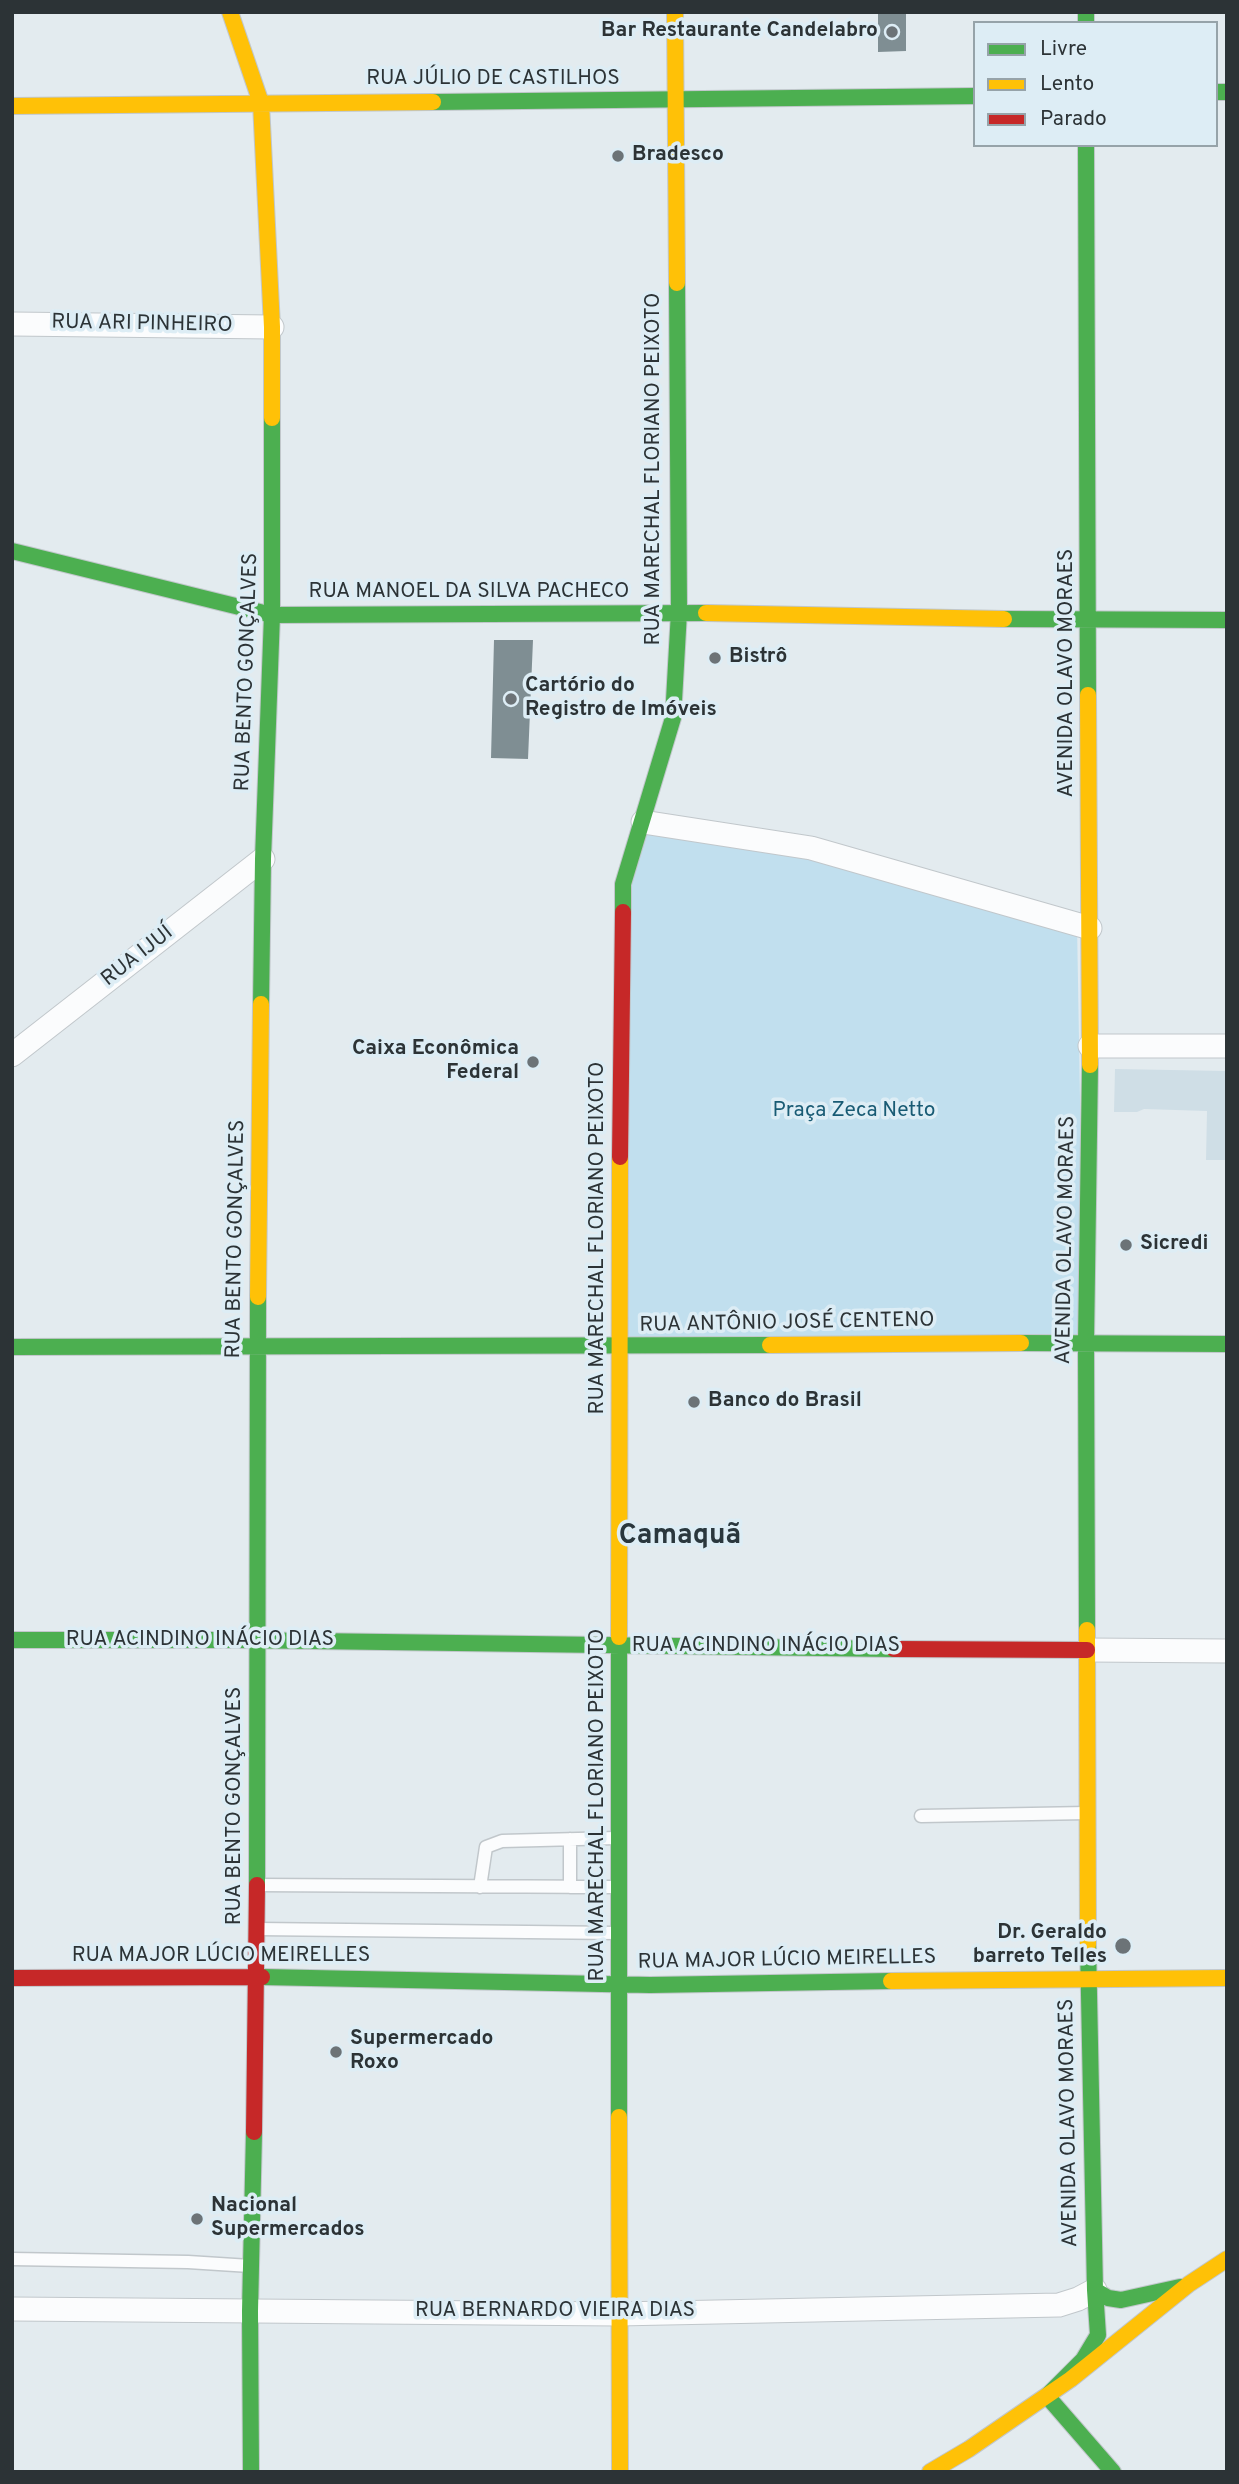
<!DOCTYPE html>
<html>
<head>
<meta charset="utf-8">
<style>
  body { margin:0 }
  #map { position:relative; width:1239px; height:2484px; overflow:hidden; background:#e3ebef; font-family:Overpass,sans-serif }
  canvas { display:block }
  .frame { position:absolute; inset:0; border:14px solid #2c3336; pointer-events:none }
  .legend { position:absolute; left:973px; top:21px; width:245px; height:126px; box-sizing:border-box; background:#ddedf5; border:2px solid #96a3a9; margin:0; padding:9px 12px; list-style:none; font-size:21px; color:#2c3336 }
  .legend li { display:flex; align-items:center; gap:14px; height:35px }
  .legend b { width:35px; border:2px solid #96a3a9 }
</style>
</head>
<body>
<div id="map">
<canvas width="1239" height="2484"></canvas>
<div class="frame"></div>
<ul class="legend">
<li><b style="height:9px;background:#4caf50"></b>Livre</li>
<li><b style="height:9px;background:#ffc107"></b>Lento</li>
<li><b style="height:9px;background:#c62828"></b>Parado</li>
</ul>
</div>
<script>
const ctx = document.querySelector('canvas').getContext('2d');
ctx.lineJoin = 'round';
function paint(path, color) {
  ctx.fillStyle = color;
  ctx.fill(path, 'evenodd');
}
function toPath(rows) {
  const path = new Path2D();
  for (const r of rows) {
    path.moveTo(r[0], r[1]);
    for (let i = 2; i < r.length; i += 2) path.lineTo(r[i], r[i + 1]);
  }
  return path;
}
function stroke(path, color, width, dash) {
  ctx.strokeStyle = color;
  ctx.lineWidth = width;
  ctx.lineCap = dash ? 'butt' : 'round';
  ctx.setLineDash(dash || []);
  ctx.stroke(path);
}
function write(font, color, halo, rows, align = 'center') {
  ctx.font = font + ' Overpass,sans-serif';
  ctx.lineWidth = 7;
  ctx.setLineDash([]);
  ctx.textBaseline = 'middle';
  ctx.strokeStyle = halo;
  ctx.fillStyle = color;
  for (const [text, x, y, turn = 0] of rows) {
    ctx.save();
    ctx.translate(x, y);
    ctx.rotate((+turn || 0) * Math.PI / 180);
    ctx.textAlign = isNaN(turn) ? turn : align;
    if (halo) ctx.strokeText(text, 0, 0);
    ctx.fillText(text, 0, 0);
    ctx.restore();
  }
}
const built = toPath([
  [1115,1069,1227,1071,1227,1160,1206,1160,1207,1111,1144,1109,1137,1112,1114,1112]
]);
const green = toPath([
  [647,830,813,857,1077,923,1084,1337,627,1340,631,883]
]);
const building = toPath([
  [878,12,906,12,906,51,878,52],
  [494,640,533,640,528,759,491,758]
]);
const lane = toPath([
  [921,1816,1087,1813],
  [257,1885,616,1887],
  [480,1887,486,1847,502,1841,616,1838],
  [570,1887,570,1839],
  [258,1929,617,1933],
  [12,2259,188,2262,250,2266]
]);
const street = toPath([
  [12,324,272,327],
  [643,822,811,848,1090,928],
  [1090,1046,1227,1046],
  [12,1055,263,859],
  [1087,1650,1227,1651],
  [12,2309,618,2314,1059,2305,1078,2299,1095,2290]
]);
const fast = toPath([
  [1086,12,1086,23],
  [1216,92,1227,92],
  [433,102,975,96],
  [1086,145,1088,695],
  [12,551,272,615,706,613],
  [1004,619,1227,620],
  [623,912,623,884,673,718,679,612,677,283],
  [261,1004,263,859,272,615,272,418],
  [1021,1343,1227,1344],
  [12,1347,770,1345],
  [1087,1630,1086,1342,1090,1065],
  [619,1637,619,2117],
  [12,1640,238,1640,894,1649],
  [257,1885,258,1297],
  [262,1977,650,1985,891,1981],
  [1095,2290,1108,2298,1121,2300,1180,2287],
  [1047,2396,1083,2360,1098,2335,1095,2290,1088,1945],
  [1047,2396,1113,2472],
  [251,2472,250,2311,254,2132]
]);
const slow = toPath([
  [230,12,261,103,272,327,272,418],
  [675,12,677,283],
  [12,106,433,102],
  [706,613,1004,619],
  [1088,695,1090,1065],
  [258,1297,261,1004],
  [770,1345,1021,1343],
  [1087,1630,1088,1945],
  [619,1637,620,1157],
  [891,1981,1227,1978],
  [619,2117,620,2472],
  [930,2472,969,2449,1071,2379,1189,2284,1227,2259]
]);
const jam = toPath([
  [620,1157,623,912],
  [894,1649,1087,1650],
  [12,1978,262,1977],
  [254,2132,257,1885]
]);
const markers = [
  [892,32,7,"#6c7377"],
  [618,156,7,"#6c7377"],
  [715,658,7,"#6c7377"],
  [511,699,7,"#6c7377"],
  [533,1062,7,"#6c7377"],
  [1126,1245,7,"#6c7377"],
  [694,1402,7,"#6c7377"],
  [1123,1946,9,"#6c7377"],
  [336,2052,7,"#6c7377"],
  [197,2219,7,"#6c7377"]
];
const poiNames = [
  ["Bar Restaurante Candelabro",878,32,"right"],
  ["Bradesco",632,156],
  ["Bistrô",729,658],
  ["Cartório do",525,687],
  ["Registro de Imóveis",525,711],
  ["Caixa Econômica",519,1050,"right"],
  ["Federal",519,1074,"right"],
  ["Sicredi",1140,1245],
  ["Banco do Brasil",708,1402],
  ["Dr. Geraldo",1107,1934,"right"],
  ["barreto Telles",1107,1958,"right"],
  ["Supermercado",350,2040],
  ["Roxo",350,2064],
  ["Nacional",211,2207],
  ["Supermercados",211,2231]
];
const streetNames = [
  ["RUA JÚLIO DE CASTILHOS",493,80],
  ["RUA ARI PINHEIRO",142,325,1],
  ["RUA MARECHAL FLORIANO PEIXOTO",655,469,-90],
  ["RUA MANOEL DA SILVA PACHECO",469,593],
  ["RUA BENTO GONÇALVES",248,672,-88],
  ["AVENIDA OLAVO MORAES",1068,673,-90],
  ["RUA IJUÍ",138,957,-38],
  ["RUA MARECHAL FLORIANO PEIXOTO",599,1238,-90],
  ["RUA BENTO GONÇALVES",237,1239,-89],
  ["AVENIDA OLAVO MORAES",1067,1240,-89],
  ["RUA ANTÔNIO JOSÉ CENTENO",787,1324,-1],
  ["RUA ACINDINO INÁCIO DIAS",200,1641],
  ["RUA ACINDINO INÁCIO DIAS",766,1647],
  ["RUA MARECHAL FLORIANO PEIXOTO",599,1805,-90],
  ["RUA BENTO GONÇALVES",236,1806,-90],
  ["RUA MAJOR LÚCIO MEIRELLES",221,1957],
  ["RUA MAJOR LÚCIO MEIRELLES",787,1961,-1],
  ["AVENIDA OLAVO MORAES",1070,2123,-91],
  ["RUA BERNARDO VIEIRA DIAS",555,2312]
];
const parkNames = [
  ["Praça Zeca Netto",854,1112]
];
const districtNames = [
  ["Camaquã",680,1537]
];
paint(built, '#cfdee6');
paint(green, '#c1dfee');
paint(building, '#7f8e93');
stroke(lane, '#c1c7cb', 15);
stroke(street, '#c1c7cb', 25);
stroke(fast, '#c1c7cb', 18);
stroke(slow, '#c1c7cb', 18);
stroke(jam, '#c1c7cb', 18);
stroke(lane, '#fbfcfd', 12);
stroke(street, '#fbfcfd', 23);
stroke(fast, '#4caf50', 16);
stroke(slow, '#ffc107', 16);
stroke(jam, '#c62828', 16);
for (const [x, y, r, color] of markers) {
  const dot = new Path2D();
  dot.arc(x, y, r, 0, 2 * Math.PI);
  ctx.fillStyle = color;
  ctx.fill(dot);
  stroke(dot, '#ddedf5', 2.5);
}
write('bold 21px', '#2c3336', '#ddedf5', poiNames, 'left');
write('21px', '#2c3336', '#ddedf5', streetNames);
write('21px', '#195b74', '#ddedf5', parkNames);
write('bold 28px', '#2a373d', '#ddedf5', districtNames);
</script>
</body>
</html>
